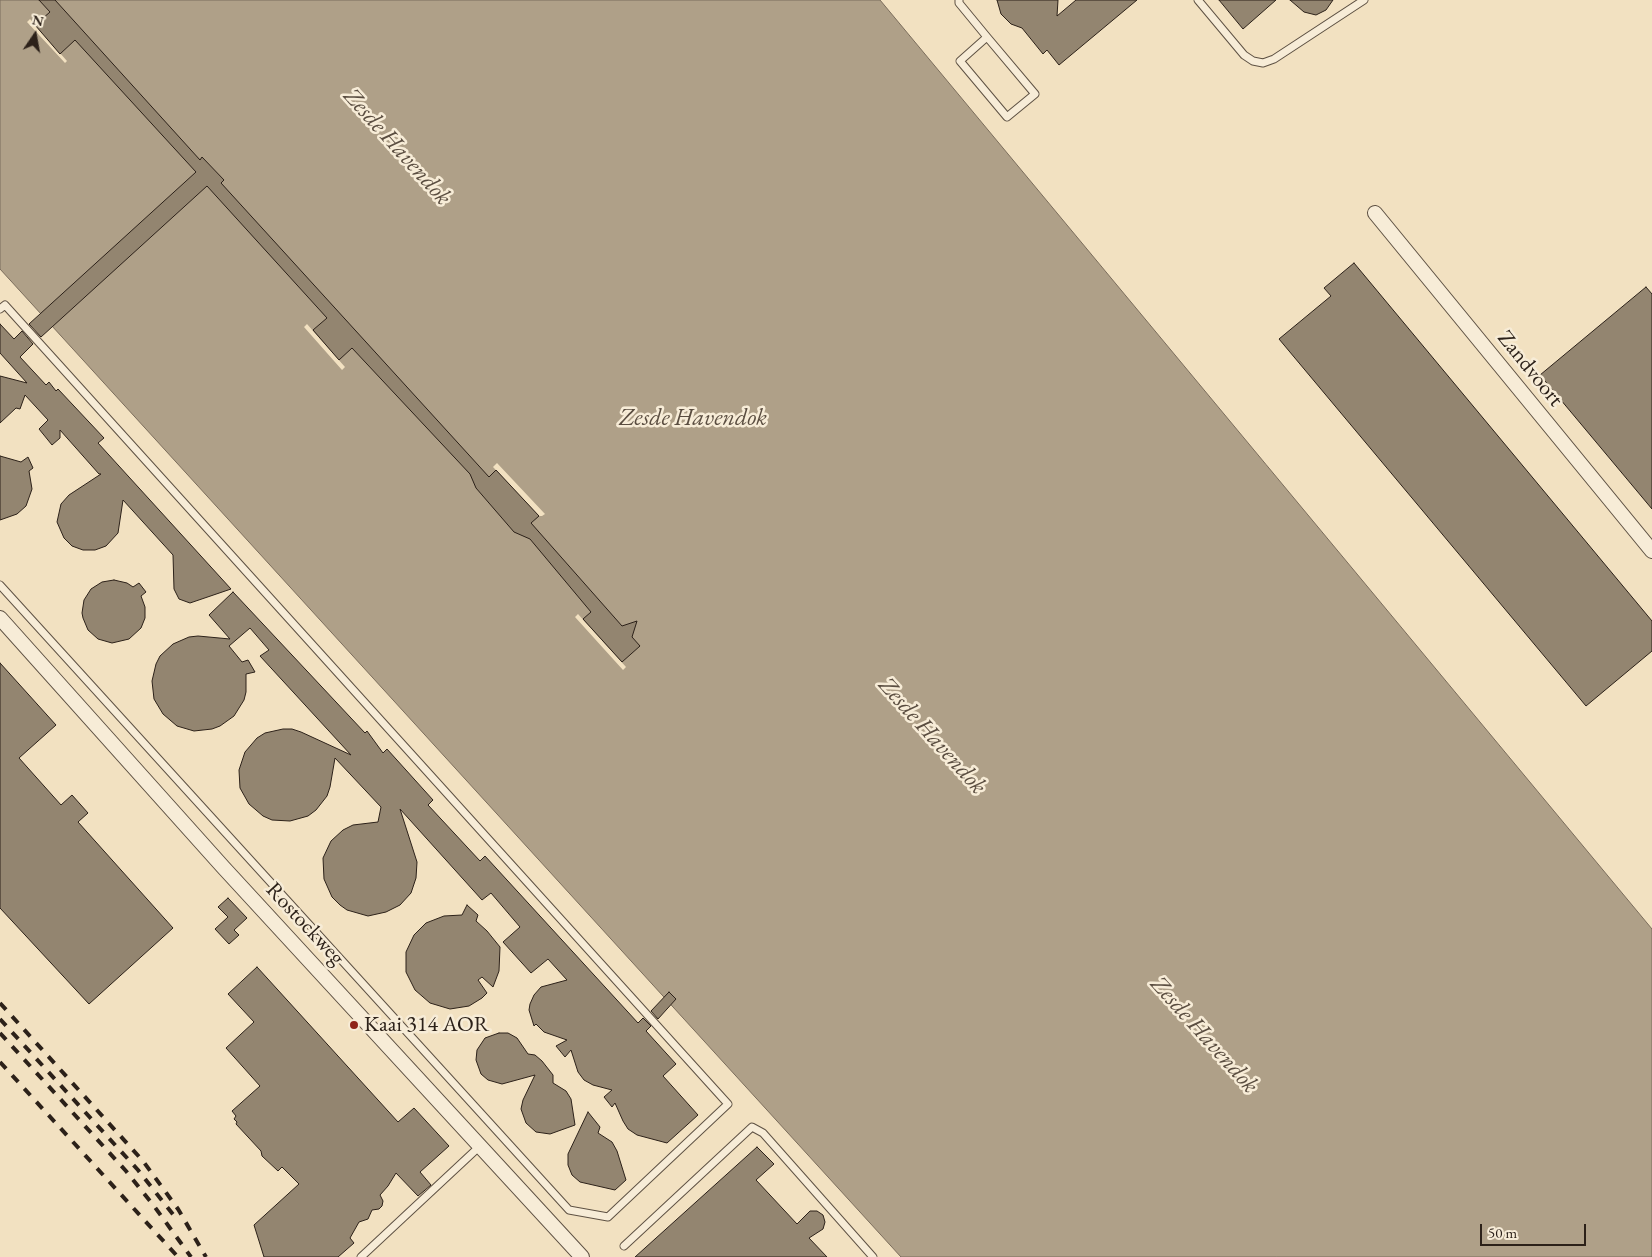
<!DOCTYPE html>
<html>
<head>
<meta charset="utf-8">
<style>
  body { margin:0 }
  #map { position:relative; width:1652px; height:1257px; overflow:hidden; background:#f2e1c1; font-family:"EB Garamond",serif }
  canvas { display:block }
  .north { position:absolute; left:10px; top:10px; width:50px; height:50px; -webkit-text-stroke:4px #f7ecd7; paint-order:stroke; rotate:12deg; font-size:14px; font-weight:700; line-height:20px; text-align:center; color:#2c2119 }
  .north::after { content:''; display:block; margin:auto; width:18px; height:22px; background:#2c2119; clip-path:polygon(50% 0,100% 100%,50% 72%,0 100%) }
  .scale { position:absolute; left:1480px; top:1224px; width:106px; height:22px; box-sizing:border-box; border:2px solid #2c2119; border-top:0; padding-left:6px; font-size:15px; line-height:18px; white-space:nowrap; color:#2c2119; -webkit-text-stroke:4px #f7ecd7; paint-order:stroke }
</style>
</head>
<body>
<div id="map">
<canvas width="1652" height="1257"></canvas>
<div class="north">N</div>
<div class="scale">50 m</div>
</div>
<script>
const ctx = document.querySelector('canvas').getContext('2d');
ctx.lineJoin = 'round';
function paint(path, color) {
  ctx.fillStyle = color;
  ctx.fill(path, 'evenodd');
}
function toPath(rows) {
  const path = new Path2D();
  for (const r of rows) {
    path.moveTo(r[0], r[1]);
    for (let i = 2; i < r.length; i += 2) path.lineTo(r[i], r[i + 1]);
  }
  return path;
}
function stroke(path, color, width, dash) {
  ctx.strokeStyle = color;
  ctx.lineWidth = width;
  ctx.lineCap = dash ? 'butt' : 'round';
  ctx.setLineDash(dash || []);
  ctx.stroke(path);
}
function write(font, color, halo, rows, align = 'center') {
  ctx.font = font + ' "EB Garamond",serif';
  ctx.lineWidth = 5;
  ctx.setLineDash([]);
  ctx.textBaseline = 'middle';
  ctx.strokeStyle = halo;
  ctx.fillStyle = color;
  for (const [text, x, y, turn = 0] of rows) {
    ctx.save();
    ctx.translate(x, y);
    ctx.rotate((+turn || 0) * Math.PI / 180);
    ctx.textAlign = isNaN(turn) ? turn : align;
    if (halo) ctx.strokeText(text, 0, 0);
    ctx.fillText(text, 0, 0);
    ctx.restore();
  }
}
const water = toPath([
  [0,0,880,0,1652,929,1652,1257,901,1257,0,269,0,0]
]);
const pier = toPath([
  [30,19,67,61,65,63,27,22],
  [307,324,345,367,342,370,304,327],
  [497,463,545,514,542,516,539,516,493,467],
  [578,614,626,667,623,670,575,617]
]);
const building = toPath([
  [39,0,55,0,200,160,202,157,224,180,221,183,489,477,496,470,539,516,531,523,622,626,637,621,632,637,640,646,622,662,583,619,591,612,530,539,514,532,476,488,470,474,352,348,339,360,313,330,327,318,207,186,41,337,29,324,196,172,75,40,60,54,35,25,50,12,39,0],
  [997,0,1058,0,1057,16,1076,0,1137,0,1059,65,1047,50,1043,54,1022,28,1011,24,1001,14,997,0],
  [1219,0,1276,0,1243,29,1219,0],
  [1290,0,1333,0,1326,10,1316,15,1304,12,1290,0],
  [1354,263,1652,621,1652,651,1586,706,1279,339,1331,296,1324,288,1354,263],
  [1646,287,1652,294,1652,509,1540,375,1646,287],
  [0,324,14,339,22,331,33,344,20,357,46,385,49,382,56,391,58,389,104,438,98,443,231,589,190,603,179,599,174,589,173,555,123,500,118,533,106,546,95,550,83,550,72,546,64,538,57,522,61,504,69,495,101,474,99,474,60,430,60,438,52,445,39,429,48,420,25,395,20,409,16,408,0,423,0,376,27,383,0,353,0,324],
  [0,456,21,462,28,457,33,468,29,471,32,489,26,506,17,514,0,520,0,456],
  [114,580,127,583,133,587,139,583,146,592,141,596,145,607,145,618,141,628,129,639,112,643,98,639,88,630,83,618,82,613,84,600,91,589,102,582,114,580],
  [233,592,365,733,367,731,383,753,387,749,433,800,428,805,480,861,485,856,638,1023,643,1018,651,1026,646,1031,676,1064,663,1076,698,1115,667,1143,637,1135,628,1129,623,1121,615,1103,612,1107,604,1097,612,1090,593,1085,584,1080,578,1072,571,1050,565,1057,556,1046,567,1040,544,1032,536,1024,534,1026,529,1010,530,1004,534,995,541,987,567,980,548,959,531,973,503,942,520,927,491,893,482,900,400,809,417,862,416,878,411,893,400,905,386,912,368,916,347,910,340,905,332,897,324,879,323,858,331,841,343,830,353,825,378,822,381,807,335,758,330,787,327,796,316,810,308,816,290,821,272,820,263,816,249,804,240,788,239,770,245,752,257,738,265,733,283,729,292,729,301,732,351,755,260,656,269,650,250,628,229,646,242,662,248,660,255,672,246,674,246,692,244,700,234,716,220,726,212,729,194,731,177,726,163,714,154,699,152,681,156,664,160,656,173,644,189,637,198,636,230,639,209,615,233,592],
  [0,663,56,725,19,758,61,805,72,795,88,813,78,822,173,928,89,1004,0,908,0,663],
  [228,898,247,918,234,930,239,935,229,944,215,929,228,917,218,907,228,898],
  [467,905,478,915,476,921,487,931,500,947,499,971,493,987,482,977,478,980,487,993,482,998,469,1006,450,1009,430,1003,415,990,406,972,406,952,414,935,426,923,444,916,462,915,467,905],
  [257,967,398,1122,414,1108,449,1146,420,1172,431,1185,418,1196,396,1173,388,1186,380,1195,383,1201,382,1206,379,1209,372,1210,368,1219,359,1222,350,1238,354,1243,338,1257,264,1257,254,1225,299,1184,282,1167,278,1171,262,1156,261,1151,236,1124,237,1122,234,1119,236,1116,232,1111,260,1086,226,1048,254,1022,228,994,257,967],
  [669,992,676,999,658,1019,651,1011,669,992],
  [499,1033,508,1033,517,1038,528,1054,535,1055,542,1061,553,1075,553,1083,566,1091,571,1099,575,1125,550,1134,536,1132,526,1123,521,1109,523,1100,535,1075,502,1084,488,1080,481,1074,476,1060,477,1050,485,1038,499,1033],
  [588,1112,600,1127,598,1133,612,1142,617,1151,626,1180,615,1190,580,1182,572,1175,568,1165,568,1154,588,1112],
  [757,1147,774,1164,756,1180,797,1224,810,1211,817,1211,823,1215,825,1222,823,1229,809,1238,827,1257,635,1257,757,1147]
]);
const lane = toPath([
  [959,0,959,3,987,37,1035,94,1007,117,960,61,987,37],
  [1198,0,1244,55,1253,61,1263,63,1274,59,1364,0],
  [0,309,5,305,728,1104,608,1217,569,1210,0,585],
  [624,1246,752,1127,763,1133,873,1257],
  [361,1257,480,1146]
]);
const street = toPath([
  [1375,213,1652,551],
  [0,618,223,867,582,1257]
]);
const rail = toPath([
  [0,1003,143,1161,178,1209,206,1257],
  [0,1019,138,1170,175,1217],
  [0,1033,126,1171,154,1206,191,1257],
  [0,1062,178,1257]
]);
const markers = [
  [354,1025,5,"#8f2418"]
];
const streetNames = [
  ["Zandvoort",1530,369,51],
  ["Rostockweg",305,924,47]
];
const poiNames = [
  ["Kaai 314 AOR",364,1025]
];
const waterNames = [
  ["Zesde Havendok",397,147,48],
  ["Zesde Havendok",693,418],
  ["Zesde Havendok",932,736,48],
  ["Zesde Havendok",1204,1035,48]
];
paint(water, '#afa088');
stroke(water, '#7b6d5c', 1);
paint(pier, '#f2e1c1');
paint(building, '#938570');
stroke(building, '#2c2119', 1);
stroke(lane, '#5e5143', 9);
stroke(street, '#5e5143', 16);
stroke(lane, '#f7ecd7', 7);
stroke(street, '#f7ecd7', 14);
stroke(rail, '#2c2119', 4, [9, 9]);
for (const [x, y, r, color] of markers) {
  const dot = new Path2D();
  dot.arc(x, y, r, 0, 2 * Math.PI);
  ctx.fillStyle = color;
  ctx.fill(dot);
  stroke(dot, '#f7ecd7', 2);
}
write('22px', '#2c2119', '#f7ecd7', streetNames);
write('22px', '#2c2119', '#f7ecd7', poiNames, 'left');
write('italic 24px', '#5a4d40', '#f7ecd7', waterNames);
</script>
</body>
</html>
